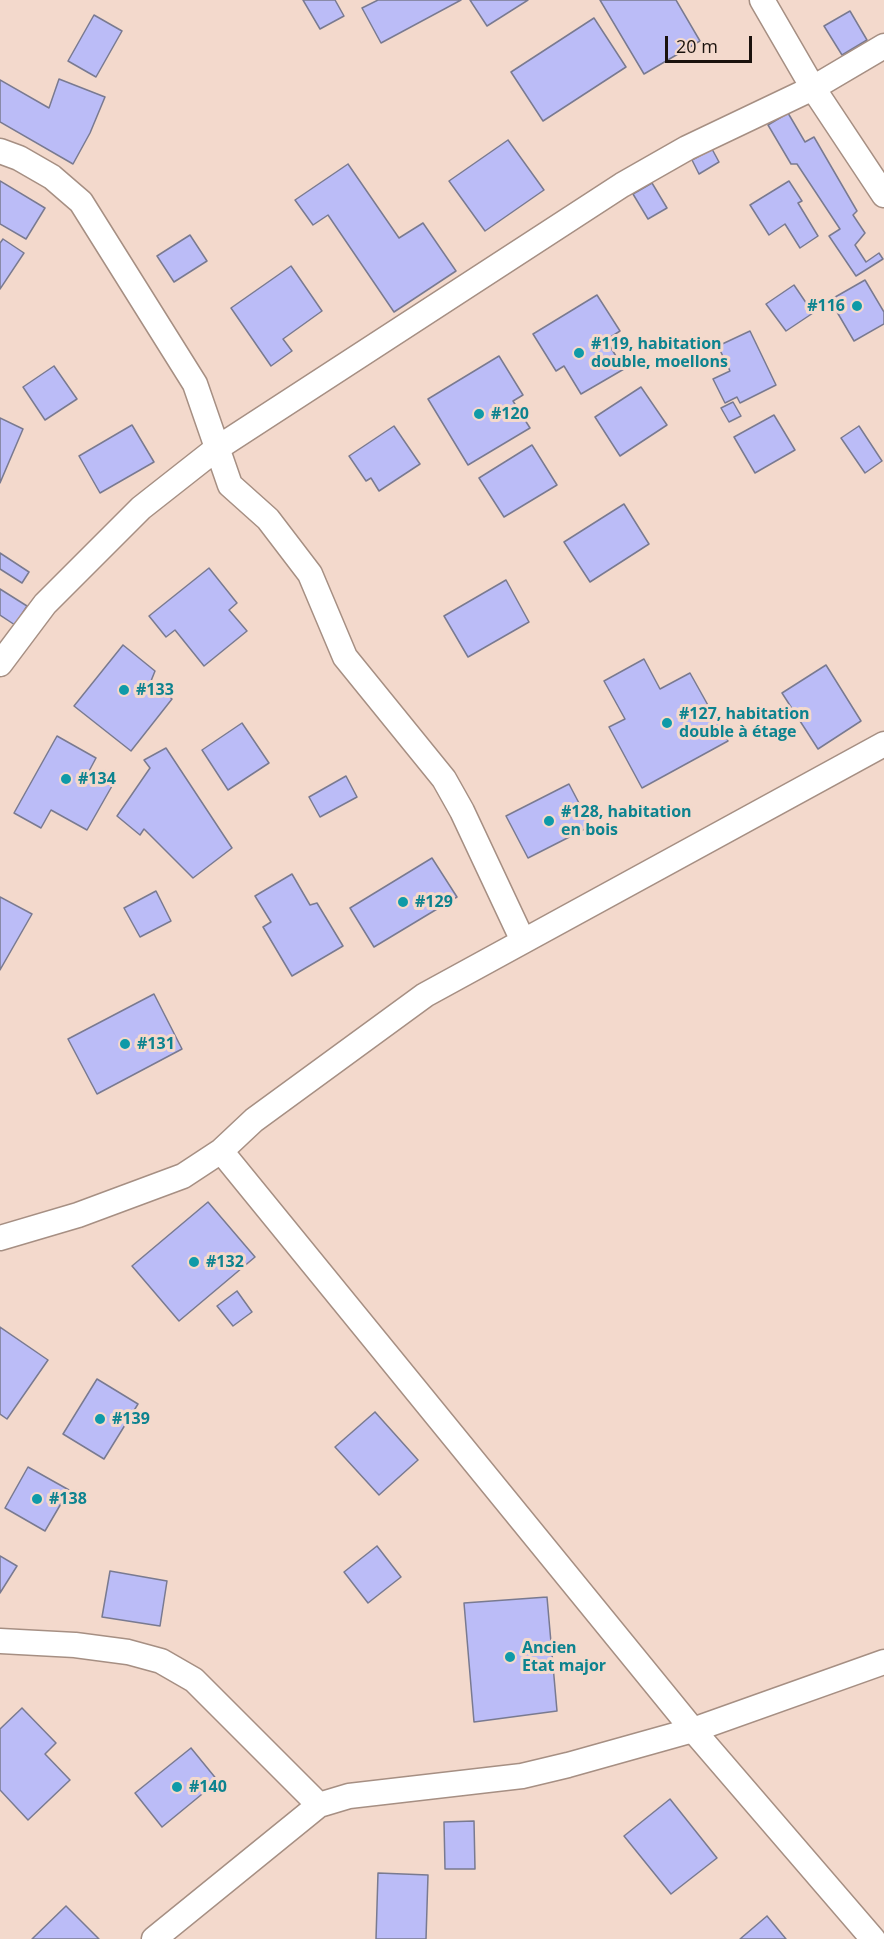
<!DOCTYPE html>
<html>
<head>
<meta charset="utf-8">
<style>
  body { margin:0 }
  #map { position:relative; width:884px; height:1939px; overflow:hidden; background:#f3d9cc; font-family:"Open Sans",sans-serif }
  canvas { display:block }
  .scale { position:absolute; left:665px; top:36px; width:87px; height:27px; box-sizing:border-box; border:3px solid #1a120d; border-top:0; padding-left:8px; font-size:18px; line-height:21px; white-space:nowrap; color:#1a120d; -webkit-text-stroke:4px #f3d9cc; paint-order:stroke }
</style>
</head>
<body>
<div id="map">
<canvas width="884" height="1939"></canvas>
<div class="scale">20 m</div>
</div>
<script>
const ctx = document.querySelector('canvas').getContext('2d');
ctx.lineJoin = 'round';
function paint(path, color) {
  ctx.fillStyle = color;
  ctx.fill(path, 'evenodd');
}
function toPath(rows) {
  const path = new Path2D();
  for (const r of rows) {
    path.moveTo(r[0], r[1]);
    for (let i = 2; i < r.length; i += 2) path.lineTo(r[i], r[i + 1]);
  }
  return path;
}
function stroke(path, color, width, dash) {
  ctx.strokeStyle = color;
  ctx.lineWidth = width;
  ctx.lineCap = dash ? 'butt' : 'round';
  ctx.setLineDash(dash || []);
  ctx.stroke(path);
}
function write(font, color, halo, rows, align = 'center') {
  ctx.font = font + ' "Open Sans",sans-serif';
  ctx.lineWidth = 6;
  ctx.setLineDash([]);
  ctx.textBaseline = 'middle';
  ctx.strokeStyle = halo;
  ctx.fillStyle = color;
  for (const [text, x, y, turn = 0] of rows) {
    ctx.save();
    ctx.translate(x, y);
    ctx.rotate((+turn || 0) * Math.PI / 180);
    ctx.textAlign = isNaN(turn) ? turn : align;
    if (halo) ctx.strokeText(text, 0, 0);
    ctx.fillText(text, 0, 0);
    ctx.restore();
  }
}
const building = toPath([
  [303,0,335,0,344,16,320,29,303,0],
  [378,0,461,0,381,43,362,8,378,0],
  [470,0,528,0,487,26,470,0],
  [600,0,676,0,700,41,644,74,600,0],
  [850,11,867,40,842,55,824,26,850,11],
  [94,15,122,31,96,77,68,61,94,15],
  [594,18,626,67,543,121,511,72,594,18],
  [59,79,105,97,90,133,73,164,0,122,0,80,49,108,59,79],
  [788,113,805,142,814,137,857,211,853,215,865,233,855,245,866,262,879,253,883,259,856,276,829,236,840,229,797,164,791,164,768,125,788,113],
  [508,140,544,190,485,231,449,181,508,140],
  [712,149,719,162,699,174,692,160,712,149],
  [348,164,399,238,423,223,456,271,394,312,328,215,313,225,295,200,348,164],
  [0,181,45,208,26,239,0,224,0,181],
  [789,181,802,201,798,203,818,236,800,248,785,224,769,235,750,205,789,181],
  [652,183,667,208,648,219,633,194,652,183],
  [190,235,207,261,174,282,157,256,190,235],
  [3,239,24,253,0,289,0,243,3,239],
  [291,266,322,311,283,339,292,351,271,366,231,308,291,266],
  [865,280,884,312,884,324,854,341,830,300,865,280],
  [794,285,813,313,786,331,766,304,794,285],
  [597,295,620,331,606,340,624,369,581,394,564,366,556,371,533,334,597,295],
  [750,331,776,385,740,403,737,397,725,403,713,379,730,371,718,346,750,331],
  [499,356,523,395,513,401,530,428,468,465,428,399,499,356],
  [54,366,77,399,45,420,23,387,54,366],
  [641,387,667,425,620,456,595,417,641,387],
  [733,402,741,416,729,422,721,408,733,402],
  [774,415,795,450,755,473,734,437,774,415],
  [0,418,23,429,0,483,0,418],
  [132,425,154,462,100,493,79,456,132,425],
  [394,426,420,464,379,491,371,478,366,481,349,456,394,426],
  [859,426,882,461,865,473,841,438,859,426],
  [532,445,557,485,504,517,479,478,532,445],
  [624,504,649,544,590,582,564,542,624,504],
  [0,553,29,572,22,583,0,569,0,553],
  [209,568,237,603,229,610,247,631,204,666,175,630,166,637,149,616,209,568],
  [506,580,529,622,468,657,444,616,506,580],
  [0,589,27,606,15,625,0,615,0,589],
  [123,645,155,671,151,681,172,699,131,751,74,706,123,645],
  [644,659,660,689,690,673,728,741,642,788,609,727,625,719,604,681,644,659],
  [826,665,861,721,818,749,782,693,826,665],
  [242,723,269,763,228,790,202,750,242,723],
  [57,736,96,758,88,773,112,786,87,830,51,810,41,828,14,813,57,736],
  [166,748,232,848,193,878,144,829,140,835,117,816,150,768,144,760,166,748],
  [346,776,357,797,320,817,309,797,346,776],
  [569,784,591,826,528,858,506,816,569,784],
  [432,858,457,897,374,947,350,908,432,858],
  [292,874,310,905,317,903,343,946,292,976,263,927,271,922,255,896,292,874],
  [156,891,171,921,140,937,124,908,156,891],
  [0,897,32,914,0,970,0,897],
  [154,994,182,1049,97,1094,68,1039,154,994],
  [208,1202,255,1257,179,1321,132,1266,208,1202],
  [237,1291,252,1312,233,1326,217,1306,237,1291],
  [0,1327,48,1360,7,1419,0,1414,0,1327],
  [97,1379,138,1404,104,1459,63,1434,97,1379],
  [375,1412,418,1460,379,1495,335,1447,375,1412],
  [28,1467,69,1490,45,1531,5,1508,28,1467],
  [377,1546,401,1577,368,1603,344,1572,377,1546],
  [0,1556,17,1566,0,1593,0,1556],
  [110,1571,167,1581,160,1626,102,1617,110,1571],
  [547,1597,557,1711,474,1722,464,1603,547,1597],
  [22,1708,56,1743,45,1754,70,1780,28,1820,0,1790,0,1729,22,1708],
  [191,1748,218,1781,162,1827,135,1793,191,1748],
  [670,1799,717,1858,671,1894,624,1836,670,1799],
  [474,1821,475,1869,445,1869,444,1822,474,1821],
  [378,1873,428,1875,426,1939,376,1939,378,1873],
  [66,1906,99,1939,32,1939,66,1906],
  [767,1916,786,1939,740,1939,767,1916]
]);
const street = toPath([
  [762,0,813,88,884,195],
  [0,151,19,158,52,177,81,202,195,384,230,485,268,519,310,574,345,657,444,779,462,811,523,941],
  [0,664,45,604,141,508,216,449,622,185,687,148,813,88,884,46],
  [221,1151,693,1730,873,1939],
  [0,1238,78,1215,183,1176,221,1151,254,1120,425,995,884,744],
  [0,1641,75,1645,128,1652,161,1661,194,1680,319,1805],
  [154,1939,319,1805,349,1796,522,1776,568,1765,693,1730,884,1662]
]);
const markers = [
  [857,306,6,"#0f9aa8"],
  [579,353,6,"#0f9aa8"],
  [479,414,6,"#0f9aa8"],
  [124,690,6,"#0f9aa8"],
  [667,723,6,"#0f9aa8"],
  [66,779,6,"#0f9aa8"],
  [549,821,6,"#0f9aa8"],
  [403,902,6,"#0f9aa8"],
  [125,1044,6,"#0f9aa8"],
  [194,1262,6,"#0f9aa8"],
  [100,1419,6,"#0f9aa8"],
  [37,1499,6,"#0f9aa8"],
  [510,1657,6,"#0f9aa8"],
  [177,1787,6,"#0f9aa8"]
];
const cultureNames = [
  ["#116",845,306,"right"],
  ["#119, habitation",591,344],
  ["double, moellons",591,362],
  ["#120",491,414],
  ["#133",136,690],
  ["#127, habitation",679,714],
  ["double à étage",679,732],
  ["#134",78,779],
  ["#128, habitation",561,812],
  ["en bois",561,830],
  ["#129",415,902],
  ["#131",137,1044],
  ["#132",206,1262],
  ["#139",112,1419],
  ["#138",49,1499],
  ["Ancien",522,1648],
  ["Etat major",522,1666],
  ["#140",189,1787]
];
paint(building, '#bbbcf7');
stroke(building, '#797a90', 1.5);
stroke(street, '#a68f83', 27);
stroke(street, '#fff', 24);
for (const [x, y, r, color] of markers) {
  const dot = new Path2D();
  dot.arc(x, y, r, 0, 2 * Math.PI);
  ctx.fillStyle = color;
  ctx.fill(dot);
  stroke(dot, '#f3d9cc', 2);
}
write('bold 16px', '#0d838f', '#f3d9cc', cultureNames, 'left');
</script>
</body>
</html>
